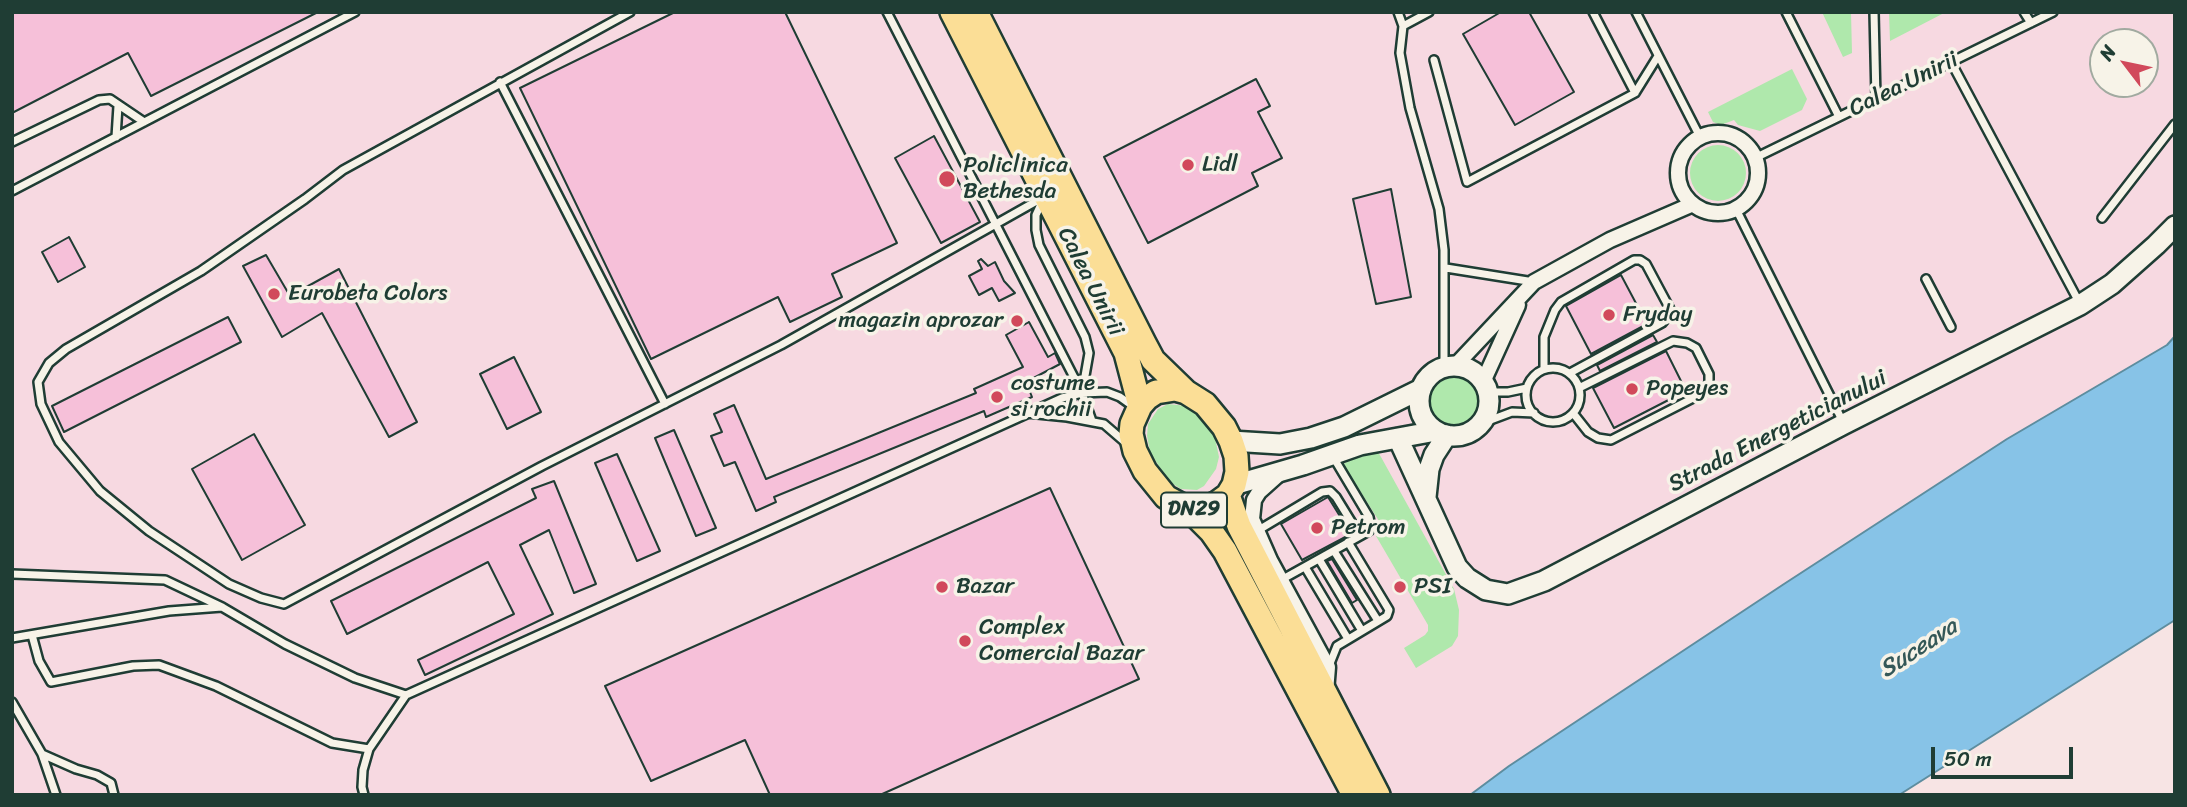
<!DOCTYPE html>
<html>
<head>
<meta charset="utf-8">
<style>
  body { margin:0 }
  #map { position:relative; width:2187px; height:807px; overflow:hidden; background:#f7e4e4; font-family:Sriracha,sans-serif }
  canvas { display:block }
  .frame { position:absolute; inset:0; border:14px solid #1f3d34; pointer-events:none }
  .north { position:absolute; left:2089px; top:28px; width:70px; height:70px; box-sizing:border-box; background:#f7f3e8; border:2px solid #a1aaa0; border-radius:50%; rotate:302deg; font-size:19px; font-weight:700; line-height:28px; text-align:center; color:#1f3d34 }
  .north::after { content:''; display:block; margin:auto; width:24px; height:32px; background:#d1495b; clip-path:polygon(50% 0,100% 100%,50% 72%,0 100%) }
  .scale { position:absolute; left:1931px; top:747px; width:142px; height:32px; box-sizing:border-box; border:4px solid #1f3d34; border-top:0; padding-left:9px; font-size:21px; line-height:24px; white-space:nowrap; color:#1f3d34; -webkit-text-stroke:5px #f7f3e8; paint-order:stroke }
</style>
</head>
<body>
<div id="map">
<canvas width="2187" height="807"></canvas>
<div class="frame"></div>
<div class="north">N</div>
<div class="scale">50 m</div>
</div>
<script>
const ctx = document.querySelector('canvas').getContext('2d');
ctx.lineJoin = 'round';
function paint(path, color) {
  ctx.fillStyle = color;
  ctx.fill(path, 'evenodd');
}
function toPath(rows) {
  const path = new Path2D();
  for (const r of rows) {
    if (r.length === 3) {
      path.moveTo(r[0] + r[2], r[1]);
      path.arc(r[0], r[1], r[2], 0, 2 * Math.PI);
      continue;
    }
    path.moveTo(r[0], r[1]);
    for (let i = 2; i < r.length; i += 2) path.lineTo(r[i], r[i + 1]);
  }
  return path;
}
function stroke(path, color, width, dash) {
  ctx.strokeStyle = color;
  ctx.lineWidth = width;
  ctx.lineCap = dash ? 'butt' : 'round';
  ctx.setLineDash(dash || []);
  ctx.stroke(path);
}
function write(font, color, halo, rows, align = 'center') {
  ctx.font = font + ' Sriracha,sans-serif';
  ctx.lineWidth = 7;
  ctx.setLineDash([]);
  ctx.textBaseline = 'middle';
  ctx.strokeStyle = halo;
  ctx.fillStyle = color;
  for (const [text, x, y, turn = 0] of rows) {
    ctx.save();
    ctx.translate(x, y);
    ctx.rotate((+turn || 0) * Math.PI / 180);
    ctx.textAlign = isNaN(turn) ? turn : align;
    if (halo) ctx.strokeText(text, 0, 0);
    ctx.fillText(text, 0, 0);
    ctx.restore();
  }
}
const built = toPath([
  [12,12,2175,12,2175,336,2167,345,2007,439,1784,584,1509,766,1470,795,12,795],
  [2103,42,2145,42,2145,84,2103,84]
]);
const green = toPath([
  [1822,12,1851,12,1852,53,1843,57],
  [1889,12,1946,12,1890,41],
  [1792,69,1807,99,1802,110,1760,131,1738,125,1734,120,1721,125,1713,122,1708,112],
  [1718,173,28],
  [1454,401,33],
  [1168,404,1187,406,1198,413,1206,421,1214,433,1219,457,1216,469,1204,486,1197,490,1181,489,1173,484,1165,476,1150,452,1147,436,1148,424,1158,409],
  [1370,450,1378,452,1381,457,1454,589,1459,610,1458,636,1452,646,1416,668,1404,648,1425,635,1428,631,1428,625,1376,536,1380,526,1379,521,1343,464]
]);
const water = toPath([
  [2175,336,2175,620,1899,795,1470,795,1509,766,1784,584,2007,439,2167,345,2175,336]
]);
const building = toPath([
  [12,12,318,12,151,96,128,53,12,113,12,12],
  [675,12,785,12,897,243,832,274,842,297,790,322,778,297,651,359,520,88,675,12],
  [1501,12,1529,12,1574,92,1515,125,1463,34,1501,12],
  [1256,79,1270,106,1258,112,1282,158,1252,173,1258,186,1148,243,1104,157,1256,79],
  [934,136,980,222,941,243,895,158,934,136],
  [1391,189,1411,297,1376,304,1353,199,1391,189],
  [69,237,85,267,58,282,42,252,69,237],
  [266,255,290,296,339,269,417,422,389,437,322,313,282,337,243,266,266,255],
  [981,259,988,266,995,262,1004,281,1015,293,999,301,992,288,979,295,969,276,982,269,978,261,981,259],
  [1621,275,1647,324,1591,354,1566,306,1621,275],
  [228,317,241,342,64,432,52,406,228,317],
  [1029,322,1048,357,1055,353,1060,364,1026,382,1032,397,986,417,984,411,774,497,776,502,756,511,735,462,724,466,711,436,722,432,714,414,734,405,766,479,976,393,974,389,1023,367,1006,335,1029,322],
  [1653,335,1657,342,1600,371,1597,365,1653,335],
  [1666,351,1686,391,1614,428,1593,388,1666,351],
  [514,357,541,412,507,429,480,374,514,357],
  [674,430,716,528,696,536,655,438,674,430],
  [254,434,305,525,242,560,192,469,254,434],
  [617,454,660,551,637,561,595,463,617,454],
  [554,481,596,584,574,593,549,530,520,545,553,614,425,675,418,660,514,614,488,562,347,634,331,601,536,498,532,489,554,481],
  [1050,488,1139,679,880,795,770,795,745,740,651,781,605,686,1050,488],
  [1328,497,1351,534,1302,560,1281,524,1328,497],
  [1332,559,1357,600,1352,603,1327,561,1332,559]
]);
const service = toPath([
  [630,12,343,170,305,199,201,271,66,349,49,363,38,382,41,404,59,442,100,491,149,531,229,584,261,598,284,604,542,466,781,345,1042,198],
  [887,12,1082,393,1092,421],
  [1398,12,1403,26,1400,53,1410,108,1439,209,1444,250,1444,368],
  [1593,12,1635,93],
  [1636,12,1700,137],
  [1786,12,1839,117],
  [1874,12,1876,99],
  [2024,12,2031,23],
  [1403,26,1429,12],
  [1434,60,1467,182,1635,93,1658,56],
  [1951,62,2079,302],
  [500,82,665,404],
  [116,137,118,106],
  [12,142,99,100,110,99,144,122],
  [1755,158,2053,12],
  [12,191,355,12],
  [1043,200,1036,215,1036,230,1039,245,1085,337,1089,353,1082,393],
  [1736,209,1844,424],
  [2102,218,2175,124],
  [1446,268,1534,282],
  [1926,279,1951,327],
  [1553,395,27],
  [1544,369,1544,337,1555,310,1561,302,1634,260,1640,260,1646,264,1670,309,1668,316,1662,323,1570,373],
  [1487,392,1508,392,1527,388],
  [1027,413,1067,417,1104,424,1126,443],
  [1573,413,1588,432,1598,438,1611,440,1705,392,1709,382,1709,374,1696,348,1687,343,1673,341,1579,388],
  [1480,424,1512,412,1534,413],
  [1257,531,1322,492,1330,491,1336,497,1360,536],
  [1334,551,1378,621],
  [1319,559,1362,631],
  [1305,567,1348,639],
  [12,574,165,580,222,607,285,644,355,678,406,695,1062,398,1082,393,1107,392,1120,397,1134,407],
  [1281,580,1369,531,1371,527,1369,517,1332,455],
  [32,635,39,661,51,682,133,666,159,665,216,686,332,743,369,749],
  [12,638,169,611,222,607],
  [1329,666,1337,646,1387,616,1389,610,1348,542],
  [12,702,42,754,56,795],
  [42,754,76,769,97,775,111,783,114,795],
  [364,795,362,787,363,770,369,749,406,695]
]);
const minor = toPath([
  [1718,173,40],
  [1455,366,1534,282,1610,240,1693,204],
  [1483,382,1518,305],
  [1278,475,1259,492,1254,500,1252,519,1270,560,1328,667,1326,692]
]);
const tertiary = toPath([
  [1454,401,35],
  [1398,438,1457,567,1467,578,1486,590,1508,594,1544,581,1844,424,2080,305,2112,284,2156,245,2175,226],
  [1231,441,1280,444,1311,438,1344,427,1421,389],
  [1234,485,1303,465,1360,445,1436,431],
  [1426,497,1429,469,1434,455,1447,435]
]);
const primary = toPath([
  [952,12,1126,353,1140,406],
  [976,12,1144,343,1153,360,1186,392],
  [1175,389,1186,392,1205,404,1224,427,1231,441,1236,456,1237,472,1234,485,1228,495,1217,503,1205,509,1190,510,1166,497,1145,471,1135,451,1131,434,1132,424,1140,406,1147,398,1156,392,1175,389],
  [1228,495,1239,526,1378,795],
  [1190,510,1211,531,1225,551,1354,795]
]);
const markers = [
  [1188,165,7,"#d1495b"],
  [947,179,9,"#d1495b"],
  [274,294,7,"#d1495b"],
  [1609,315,7,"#d1495b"],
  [1017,321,7,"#d1495b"],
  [1632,389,7,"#d1495b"],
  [997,397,7,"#d1495b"],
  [1317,528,7,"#d1495b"],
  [942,587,7,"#d1495b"],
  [1400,587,7,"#d1495b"],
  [965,641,7,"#d1495b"]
];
const shields = [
  [1194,510,66]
];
const shieldNames = [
  ["DN29",1194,510]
];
const streetNames = [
  ["Calea Unirii",1904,85,-26],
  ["Calea Unirii",1090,282,63],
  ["Strada Energeticianului",1778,432,-27]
];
const poiNames = [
  ["Lidl",1202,165],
  ["Policlinica",963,166],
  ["Bethesda",963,192],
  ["Eurobeta Colors",288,294],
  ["Fryday",1623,315],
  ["magazin aprozar",1003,321,"right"],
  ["costume",1011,384],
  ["si rochii",1011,410],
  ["Popeyes",1646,389],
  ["Petrom",1331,528],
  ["Bazar",956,587],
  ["PSI",1414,587],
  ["Complex",979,628],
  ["Comercial Bazar",979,654]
];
const waterNames = [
  ["Suceava",1919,649,-33]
];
paint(built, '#f7d9e1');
paint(green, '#afe8ac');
paint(water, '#87c3e7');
stroke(water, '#5d8d9f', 2);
paint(building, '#f6c0d9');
stroke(building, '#1f3d34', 2);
stroke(service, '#1f3d34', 12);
stroke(minor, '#1f3d34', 19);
stroke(tertiary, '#1f3d34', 24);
stroke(primary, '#1f3d34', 28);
stroke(service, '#f7f3e8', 7);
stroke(minor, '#f7f3e8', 14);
stroke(tertiary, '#f7f3e8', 19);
stroke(primary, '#fbde96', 23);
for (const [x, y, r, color] of markers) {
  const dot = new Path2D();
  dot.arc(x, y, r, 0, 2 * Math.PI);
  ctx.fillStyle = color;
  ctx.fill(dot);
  stroke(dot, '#f7f3e8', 2.5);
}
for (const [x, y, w] of shields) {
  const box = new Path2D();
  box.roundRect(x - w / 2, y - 17.5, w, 35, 5);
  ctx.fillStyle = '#f7f3e8';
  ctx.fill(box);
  stroke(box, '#1f3d34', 2);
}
write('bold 21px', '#1f3d34', null, shieldNames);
write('23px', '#1f3d34', '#f7f3e8', streetNames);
write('23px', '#1f3d34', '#f7f3e8', poiNames, 'left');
write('italic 24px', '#345858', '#f7f3e8', waterNames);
</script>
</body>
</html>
